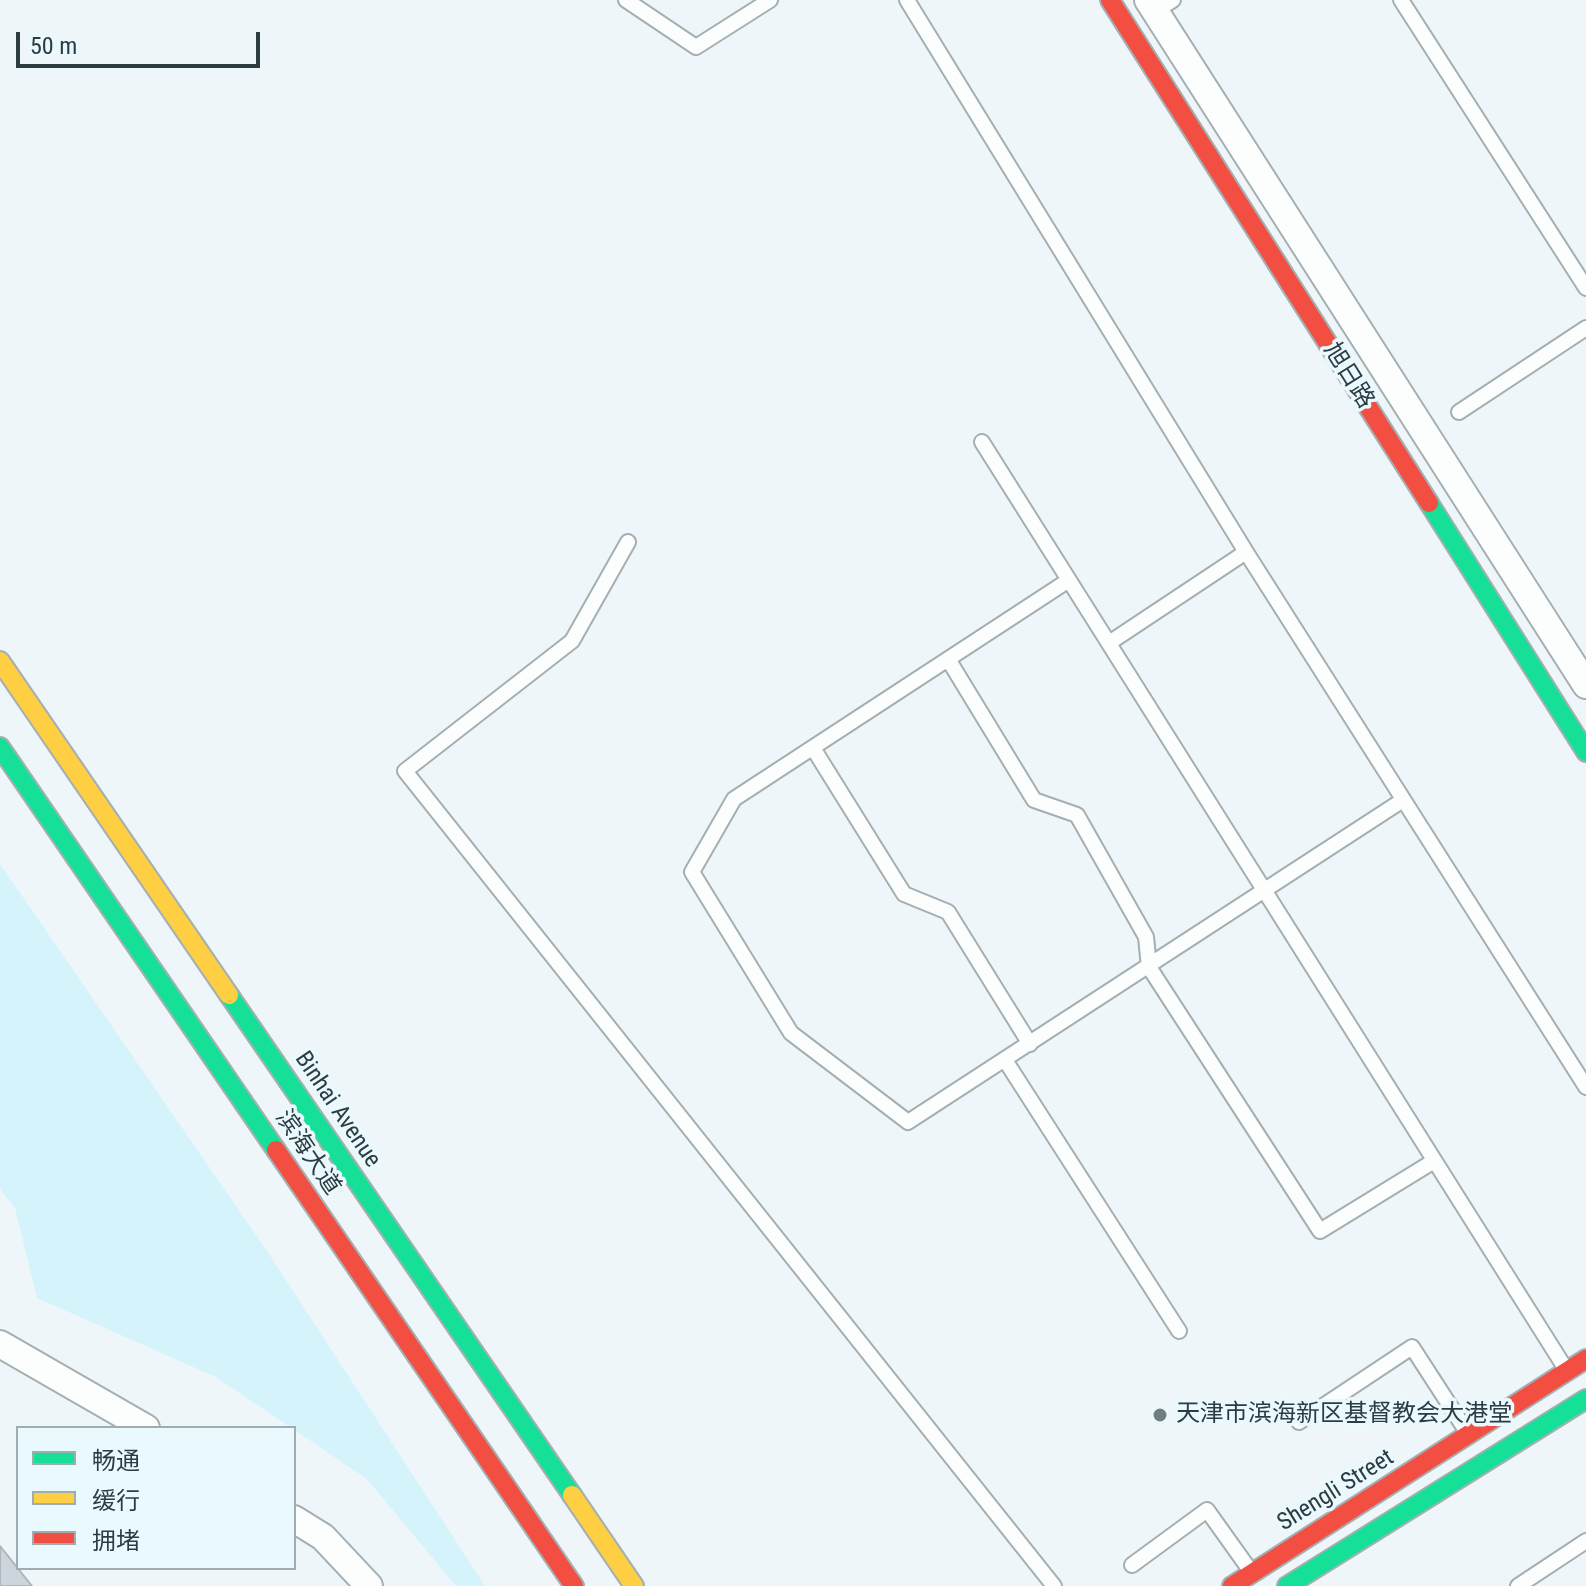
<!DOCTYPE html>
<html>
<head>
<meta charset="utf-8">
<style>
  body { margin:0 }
  #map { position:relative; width:1586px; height:1586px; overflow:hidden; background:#eef6f9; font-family:"Roboto Condensed","Noto Sans SC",sans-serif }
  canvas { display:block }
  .legend { position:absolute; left:16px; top:1426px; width:280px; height:144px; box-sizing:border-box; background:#eaf9fd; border:2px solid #9eadb1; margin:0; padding:10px 14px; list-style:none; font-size:24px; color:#2c3c40 }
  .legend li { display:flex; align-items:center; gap:16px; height:40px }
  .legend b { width:40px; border:2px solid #9eadb1 }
  .scale { position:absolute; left:16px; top:32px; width:244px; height:36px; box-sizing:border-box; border:4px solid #2c3c40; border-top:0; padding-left:10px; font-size:24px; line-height:28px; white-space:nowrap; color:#2c3c40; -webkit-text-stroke:6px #eaf9fd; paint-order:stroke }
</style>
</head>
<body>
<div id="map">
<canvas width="1586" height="1586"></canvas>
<ul class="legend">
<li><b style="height:10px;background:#16e098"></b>畅通</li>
<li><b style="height:10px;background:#ffcf43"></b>缓行</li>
<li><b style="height:10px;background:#f24e42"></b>拥堵</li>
</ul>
<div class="scale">50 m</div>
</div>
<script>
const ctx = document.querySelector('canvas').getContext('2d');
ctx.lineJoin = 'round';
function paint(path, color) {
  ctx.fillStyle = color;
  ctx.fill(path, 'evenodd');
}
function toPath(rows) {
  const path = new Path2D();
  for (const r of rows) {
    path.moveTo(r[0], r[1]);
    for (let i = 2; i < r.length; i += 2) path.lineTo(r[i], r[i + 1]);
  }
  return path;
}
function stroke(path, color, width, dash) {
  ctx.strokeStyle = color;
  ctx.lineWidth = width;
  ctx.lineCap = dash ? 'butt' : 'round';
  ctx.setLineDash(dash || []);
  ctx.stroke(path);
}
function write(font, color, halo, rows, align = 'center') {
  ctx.font = font + ' "Roboto Condensed","Noto Sans SC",sans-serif';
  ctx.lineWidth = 7;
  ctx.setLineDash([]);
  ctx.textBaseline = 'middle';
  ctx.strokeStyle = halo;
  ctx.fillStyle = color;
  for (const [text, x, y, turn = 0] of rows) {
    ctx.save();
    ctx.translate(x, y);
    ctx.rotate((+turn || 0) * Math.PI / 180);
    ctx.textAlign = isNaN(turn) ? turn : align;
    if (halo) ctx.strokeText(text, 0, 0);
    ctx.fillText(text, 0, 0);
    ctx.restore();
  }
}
const green = toPath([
  [0,864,269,1254,485,1586,456,1586,367,1479,216,1377,37,1298,15,1208,0,1189]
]);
const building = toPath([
  [0,1546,32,1586,0,1586,0,1546]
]);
const lane = toPath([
  [626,0,696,47,770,0],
  [907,0,1246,552],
  [1401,0,1586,288],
  [1153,13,1173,0],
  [1459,412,1586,328],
  [982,442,1567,1371],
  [628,542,572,641,405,771,1054,1586],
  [1069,580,734,799,692,872,791,1033,908,1122,1403,800],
  [1109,643,1246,552,1586,1087],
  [948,659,1034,800,1077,815,1146,937,1149,967,1320,1231,1434,1161],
  [813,748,904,894,948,912,1030,1044],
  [1005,1060,1179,1331],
  [1299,1422,1412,1347,1467,1432],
  [1132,1565,1207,1510,1252,1573],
  [1518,1586,1586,1541]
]);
const street = toPath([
  [1148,0,1586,685],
  [0,1344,146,1428],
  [294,1519,323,1537,369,1586]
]);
const fast = toPath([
  [1429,503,1586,752],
  [0,747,276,1150],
  [229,995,572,1495],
  [1287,1586,1586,1399]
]);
const slow = toPath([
  [0,661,229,995],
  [572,1495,634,1586]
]);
const jam = toPath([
  [1110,0,1429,503],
  [276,1150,574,1586],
  [1232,1586,1586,1359]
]);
const markers = [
  [1160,1415,8,"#707d81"]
];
const streetNames = [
  ["旭日路",1348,376,58],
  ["Binhai Avenue",337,1110,56],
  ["滨海大道",307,1153,56],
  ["Shengli Street",1336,1491,-32]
];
const poiNames = [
  ["天津市滨海新区基督教会大港堂",1176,1415]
];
paint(green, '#d5f3fb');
paint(building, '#ccd5db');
stroke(building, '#adb6bb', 2);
stroke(lane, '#a4afb2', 18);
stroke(street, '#a4afb2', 30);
stroke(fast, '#a4afb2', 22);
stroke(slow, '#a4afb2', 22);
stroke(jam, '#a4afb2', 22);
stroke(lane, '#fcfefe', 14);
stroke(street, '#fcfefe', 26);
stroke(fast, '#16e098', 18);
stroke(slow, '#ffcf43', 18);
stroke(jam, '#f24e42', 18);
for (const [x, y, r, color] of markers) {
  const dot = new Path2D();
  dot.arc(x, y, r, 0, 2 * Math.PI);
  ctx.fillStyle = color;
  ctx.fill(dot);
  stroke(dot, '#eaf9fd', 3);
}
write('24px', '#2c3c40', '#eaf9fd', streetNames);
write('24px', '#2c3c40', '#eaf9fd', poiNames, 'left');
</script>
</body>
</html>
